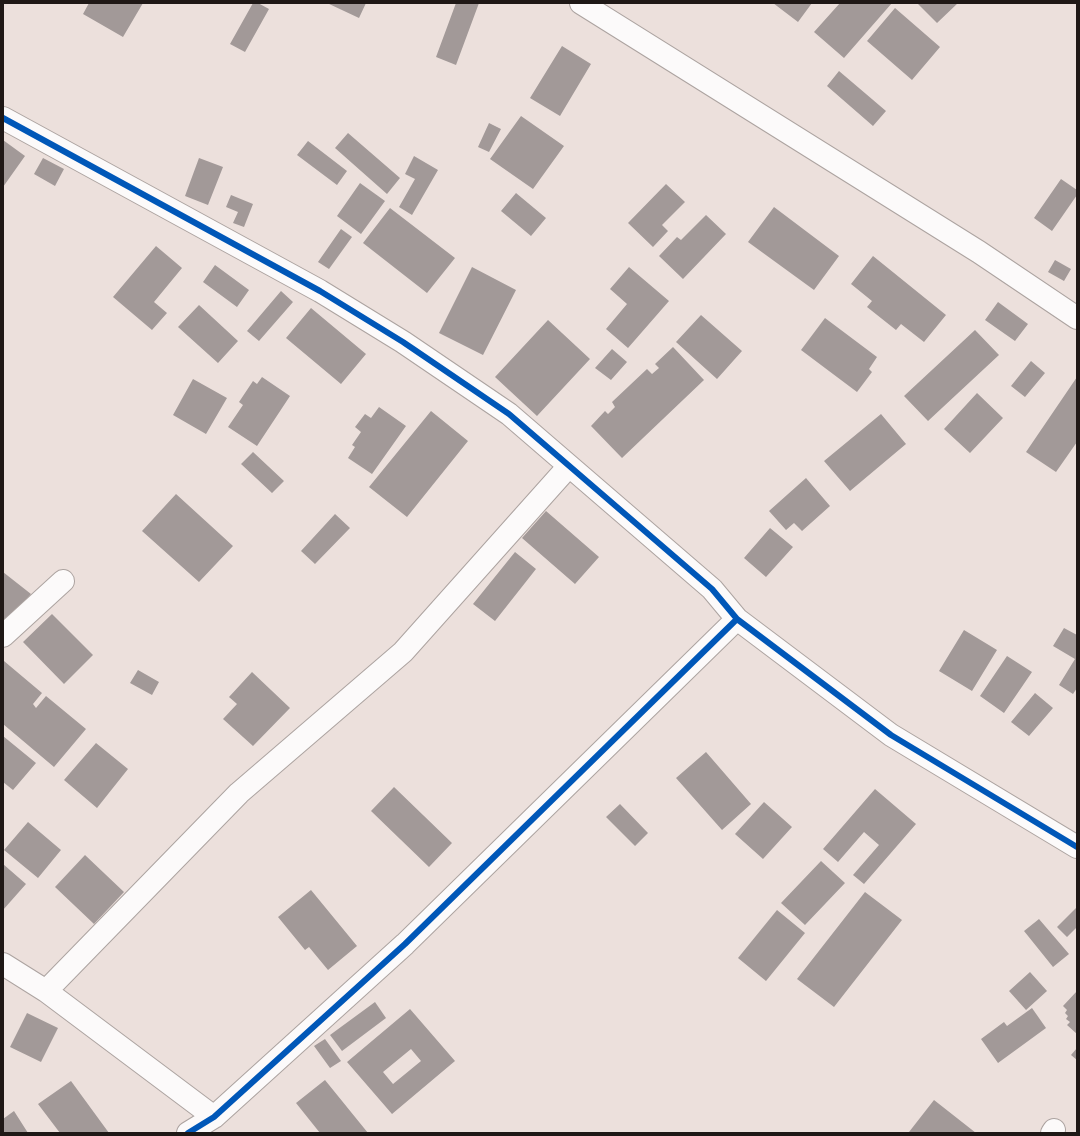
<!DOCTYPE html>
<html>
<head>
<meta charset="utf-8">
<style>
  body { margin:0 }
  #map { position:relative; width:1080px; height:1136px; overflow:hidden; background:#ece0dc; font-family:Cabin,sans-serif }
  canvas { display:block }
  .frame { position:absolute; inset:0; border:4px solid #1f1816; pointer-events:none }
</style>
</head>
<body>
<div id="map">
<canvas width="1080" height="1136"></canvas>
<div class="frame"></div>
</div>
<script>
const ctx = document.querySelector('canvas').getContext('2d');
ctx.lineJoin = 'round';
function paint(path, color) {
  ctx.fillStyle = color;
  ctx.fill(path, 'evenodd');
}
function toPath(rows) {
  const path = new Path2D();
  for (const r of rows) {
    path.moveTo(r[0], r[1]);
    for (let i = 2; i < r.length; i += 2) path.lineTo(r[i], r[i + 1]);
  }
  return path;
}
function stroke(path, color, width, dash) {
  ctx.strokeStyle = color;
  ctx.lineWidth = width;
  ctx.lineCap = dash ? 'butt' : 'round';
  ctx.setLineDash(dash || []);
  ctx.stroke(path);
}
const building = toPath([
  [89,3,143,3,123,37,83,14],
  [253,3,258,3,269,9,245,52,230,44],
  [327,3,366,3,359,18],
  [456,3,479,3,456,65,436,57],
  [773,3,812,3,798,22],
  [840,3,892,3,844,58,814,32],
  [917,3,958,3,937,23],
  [895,8,940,47,912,80,867,41],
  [562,46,591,64,560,116,530,98],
  [839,71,886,111,873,126,827,86],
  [521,116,564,146,533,189,490,159],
  [489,123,501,129,489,152,478,147],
  [348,133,400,178,387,194,335,148],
  [3,140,25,156,3,187],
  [308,141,347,171,337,185,297,155],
  [414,156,438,170,412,215,399,207,415,179,405,174],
  [43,158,64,169,55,186,34,174],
  [199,158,223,167,208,205,185,196],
  [1061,179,1077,190,1077,195,1052,231,1034,218],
  [360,183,385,201,361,234,337,216],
  [666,184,685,202,662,225,668,231,653,247,628,223],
  [516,193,546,218,531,236,501,211],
  [231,195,253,204,244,227,233,223,238,212,226,207],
  [774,207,839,256,814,290,748,242],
  [390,208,455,258,427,293,363,243],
  [706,215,726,234,683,279,659,256,677,237,681,240],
  [341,229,352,237,329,269,318,262],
  [156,246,182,268,154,302,167,313,152,330,113,297],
  [873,256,946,315,924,342,901,324,896,330,867,307,872,301,851,284],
  [1055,260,1071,269,1064,281,1048,272],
  [215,265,249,290,237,307,203,282],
  [472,267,516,290,483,355,439,333],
  [629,267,669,301,628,348,606,329,627,304,610,289],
  [281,291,293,302,259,341,247,331],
  [998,302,1028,324,1015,341,985,320],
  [199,305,238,341,218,363,178,327],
  [311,308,366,354,341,384,286,338],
  [701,315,742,351,717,379,676,342],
  [825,318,877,357,869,369,872,372,857,392,801,350],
  [548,320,590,359,537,416,495,377],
  [975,330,999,355,928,421,904,396],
  [673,347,704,380,622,458,591,426,605,411,608,414,615,407,612,402,647,369,652,374,659,368,655,364],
  [612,349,627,362,611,380,595,368],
  [1031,361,1045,373,1025,397,1011,386],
  [262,377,290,396,257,446,228,427,243,405,239,402,253,381,257,384],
  [1077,377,1077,442,1056,472,1026,452],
  [193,379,227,398,206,434,173,415],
  [977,393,1003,418,970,453,944,429],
  [379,407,406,426,372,474,348,458,355,447,352,445,361,432,355,427,365,414,371,418],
  [431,411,468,441,407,517,369,487],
  [881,414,906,444,850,491,824,461],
  [253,452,284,481,272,493,241,464],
  [806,478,830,506,802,531,794,523,786,530,769,511],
  [176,494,233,546,199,582,142,531],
  [546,511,599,557,575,584,522,538],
  [335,514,350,528,315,564,301,551],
  [770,528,793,547,766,577,744,558],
  [515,552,536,569,495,621,473,604],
  [3,572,31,594,3,628],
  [52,614,93,655,64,684,23,642],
  [1064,628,1077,635,1077,688,1073,694,1059,685,1075,659,1053,646],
  [964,630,997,650,972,691,939,671],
  [1007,656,1032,672,1004,713,980,696],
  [4,661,42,693,33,704,36,708,46,696,86,729,54,767,3,724],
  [138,670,159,682,152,695,130,683],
  [252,672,290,708,253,746,223,719,237,704,229,697],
  [1035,693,1053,708,1029,736,1011,722],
  [3,736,36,763,13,790,3,782],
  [96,743,128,769,97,808,64,780],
  [706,752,751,804,722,830,676,778],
  [394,787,452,843,429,867,371,811],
  [875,789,916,824,864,884,853,875,879,845,864,832,838,862,823,849],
  [764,802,792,827,763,859,735,834],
  [620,804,648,833,635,846,606,817],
  [28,822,61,850,38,878,4,850],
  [85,855,124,892,94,924,55,887],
  [821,861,845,883,805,925,781,903],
  [3,864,26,884,3,910],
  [311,890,357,946,328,970,309,947,305,950,278,917],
  [865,892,902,920,834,1007,797,979],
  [1077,907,1077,927,1067,937,1057,927],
  [777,910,805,933,766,981,738,958],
  [1039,919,1069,954,1053,967,1024,931],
  [1030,972,1047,991,1026,1010,1009,991],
  [1077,991,1077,1034,1067,1025,1070,1022,1066,1019,1068,1016,1065,1013,1067,1010,1063,1006],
  [375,1002,386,1018,342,1051,330,1035],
  [1032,1008,1046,1028,998,1063,981,1039,1004,1022,1007,1026],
  [410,1009,455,1061,392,1114,347,1062],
  [411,1049,421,1061,393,1084,383,1072],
  [27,1013,58,1028,41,1062,10,1047],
  [325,1039,341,1061,330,1068,314,1046],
  [1077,1048,1077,1060,1071,1055],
  [325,1080,368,1133,320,1133,296,1103],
  [71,1081,109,1133,60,1133,38,1104],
  [934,1100,976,1133,909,1132],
  [14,1111,28,1133,3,1133,3,1119]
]);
const minor = toPath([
  [581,3,979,252,1077,318],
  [3,118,320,291,403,342,509,414,712,589,737,619,891,735,1077,847],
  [3,636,63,581],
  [3,964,46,991,214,1117],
  [46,991,239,793,403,652,569,466],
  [188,1133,214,1117,405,944,737,619],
  [1052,1133,1054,1130]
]);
const cycleway = toPath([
  [3,118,320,291,403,342,509,414,712,589,737,619,891,735,1077,847],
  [188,1133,214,1117,405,944,737,619]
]);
paint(building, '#a29998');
stroke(minor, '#aca3a0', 24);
stroke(minor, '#fcfafa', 22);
stroke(cycleway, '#0057b8', 6);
</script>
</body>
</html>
